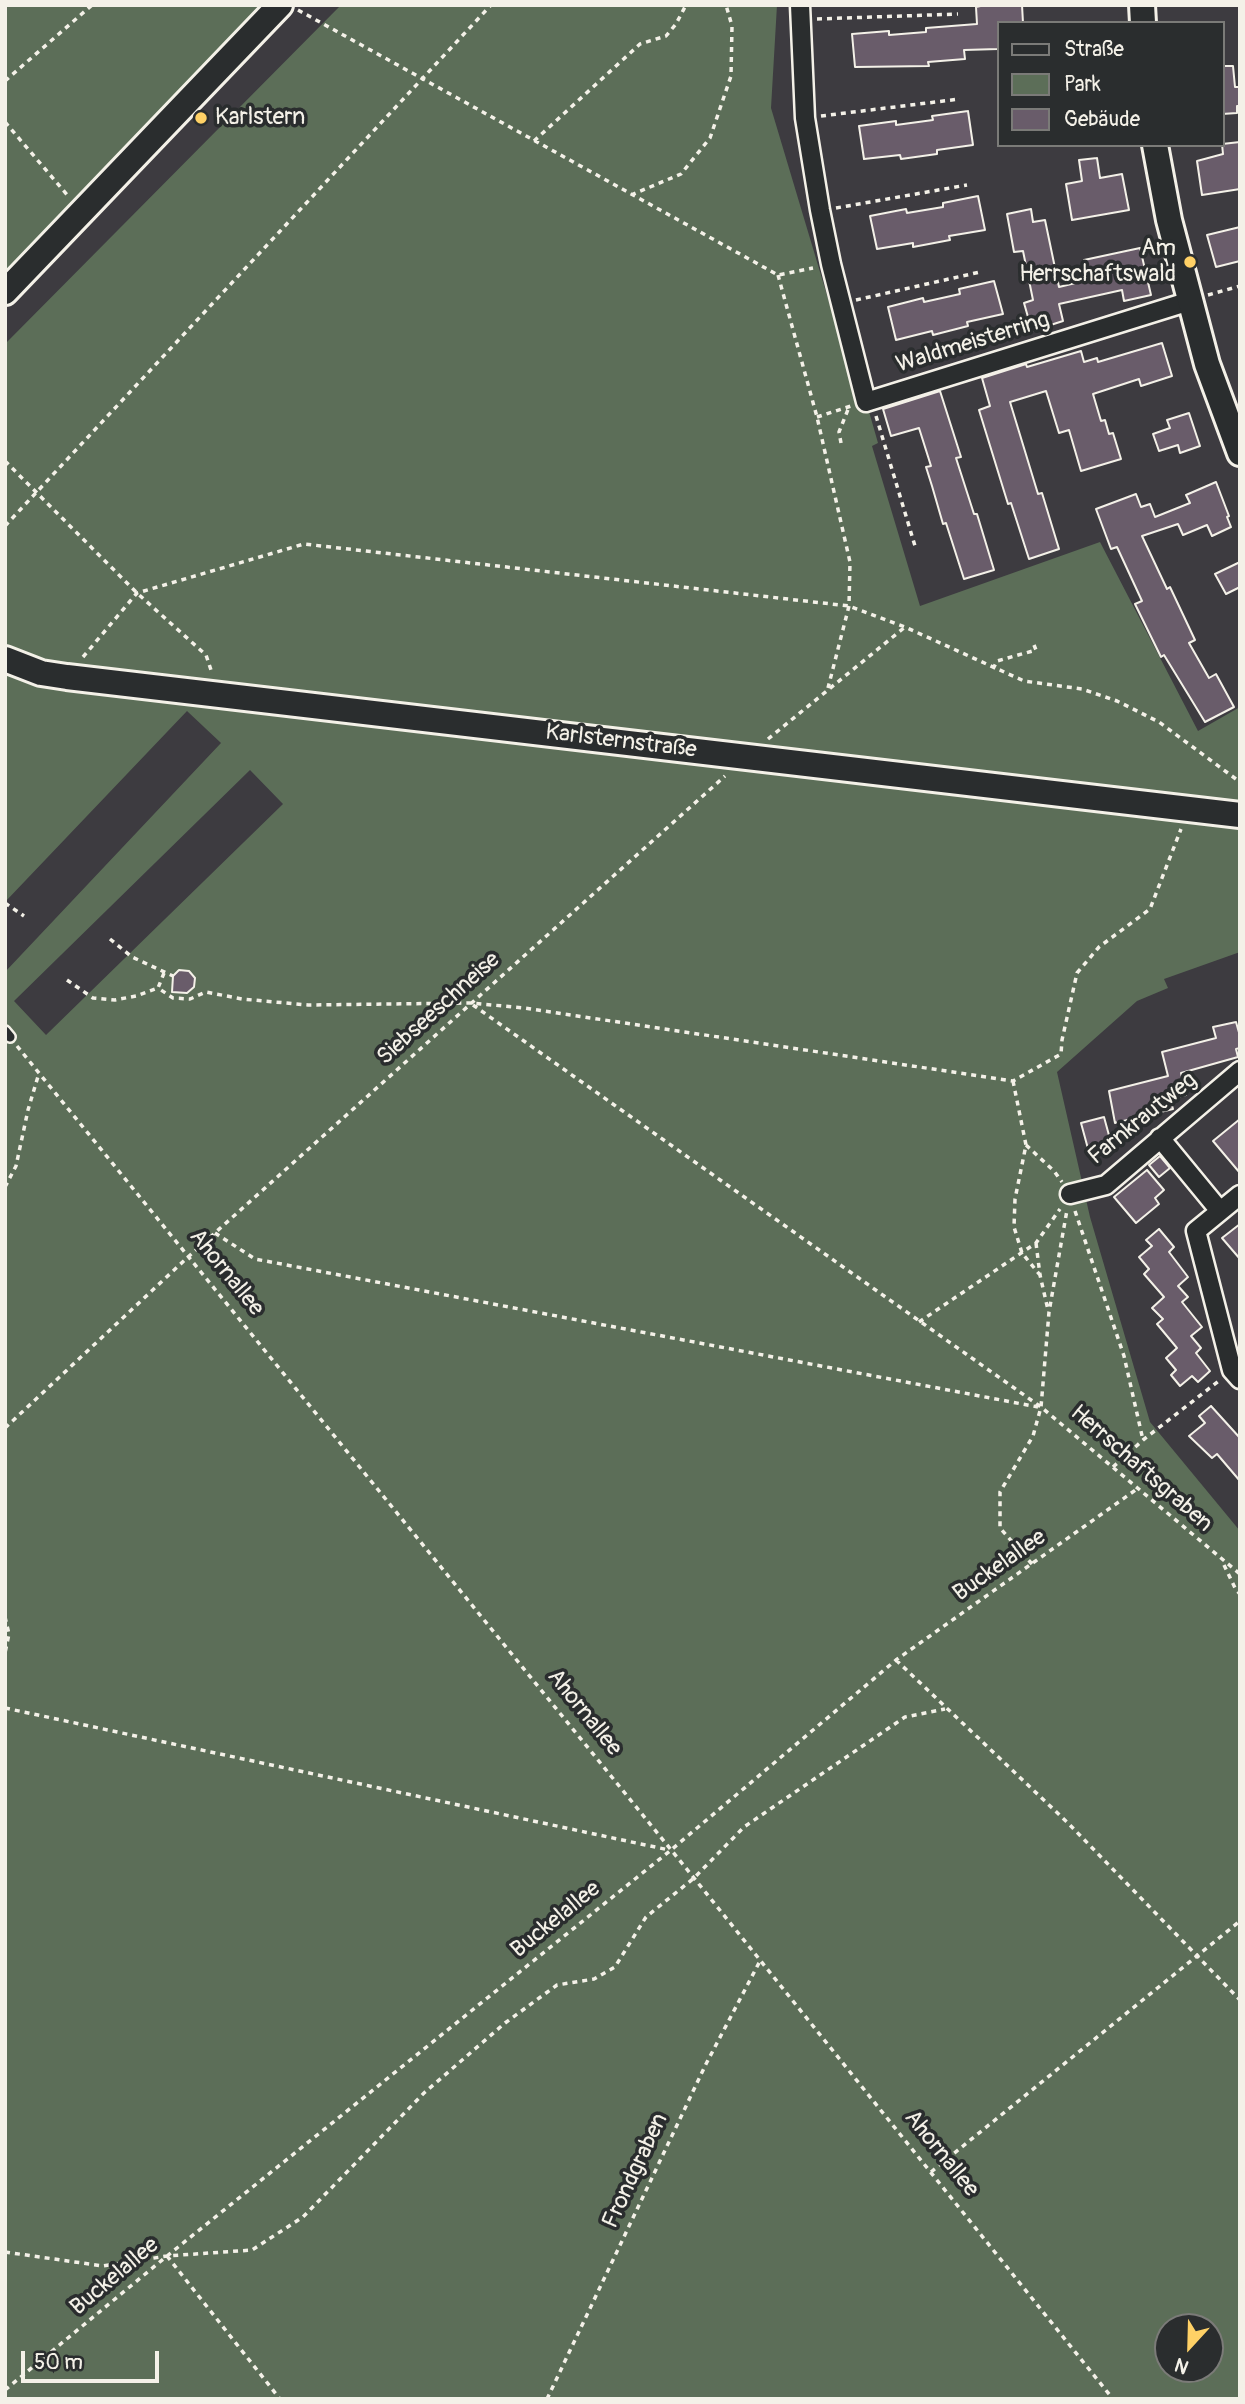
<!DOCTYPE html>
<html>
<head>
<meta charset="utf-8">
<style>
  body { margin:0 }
  #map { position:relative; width:1245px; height:2404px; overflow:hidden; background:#3d3b40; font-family:Pangolin,sans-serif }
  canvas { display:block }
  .frame { position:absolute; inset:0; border:7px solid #f4f1e8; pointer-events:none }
  .legend { position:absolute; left:997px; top:21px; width:228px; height:126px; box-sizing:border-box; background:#2a2d2e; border:2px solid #7b7b78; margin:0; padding:9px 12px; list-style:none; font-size:21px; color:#f4f1e8 }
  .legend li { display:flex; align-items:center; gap:14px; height:35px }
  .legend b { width:35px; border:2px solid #7b7b78 }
  .north { position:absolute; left:1154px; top:2313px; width:70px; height:70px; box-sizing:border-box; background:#2a2d2e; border:2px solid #7b7b78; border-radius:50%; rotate:202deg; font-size:19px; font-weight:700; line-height:28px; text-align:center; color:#f4f1e8 }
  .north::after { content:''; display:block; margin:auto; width:24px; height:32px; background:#ffd166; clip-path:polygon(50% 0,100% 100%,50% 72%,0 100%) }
  .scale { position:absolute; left:21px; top:2351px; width:138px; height:32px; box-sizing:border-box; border:4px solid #f4f1e8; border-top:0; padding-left:9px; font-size:21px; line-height:24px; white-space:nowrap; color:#f4f1e8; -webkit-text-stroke:5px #2a2d2e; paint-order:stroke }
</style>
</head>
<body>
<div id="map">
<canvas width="1245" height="2404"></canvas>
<div class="frame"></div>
<ul class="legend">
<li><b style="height:9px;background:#2a2d2e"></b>Straße</li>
<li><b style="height:19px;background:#5c6e58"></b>Park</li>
<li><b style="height:19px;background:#695c6a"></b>Gebäude</li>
</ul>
<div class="north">N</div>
<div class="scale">50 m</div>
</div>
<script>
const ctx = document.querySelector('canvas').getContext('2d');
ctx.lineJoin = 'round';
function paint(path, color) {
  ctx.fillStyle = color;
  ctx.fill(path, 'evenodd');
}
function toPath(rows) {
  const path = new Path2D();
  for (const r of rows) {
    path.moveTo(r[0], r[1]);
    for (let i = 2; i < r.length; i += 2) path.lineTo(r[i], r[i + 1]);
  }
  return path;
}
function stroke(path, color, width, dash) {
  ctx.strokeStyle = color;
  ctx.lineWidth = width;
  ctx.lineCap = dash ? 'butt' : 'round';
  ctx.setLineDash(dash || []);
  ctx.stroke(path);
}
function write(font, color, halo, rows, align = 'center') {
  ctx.font = font + ' Pangolin,sans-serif';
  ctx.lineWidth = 7;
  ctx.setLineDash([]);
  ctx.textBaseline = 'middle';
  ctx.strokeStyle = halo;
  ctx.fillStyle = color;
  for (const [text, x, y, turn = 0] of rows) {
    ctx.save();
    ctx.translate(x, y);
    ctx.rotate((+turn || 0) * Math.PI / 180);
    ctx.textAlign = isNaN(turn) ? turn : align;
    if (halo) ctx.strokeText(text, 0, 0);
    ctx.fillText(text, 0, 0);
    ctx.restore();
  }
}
const green = toPath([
  [5,5,280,5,5,292],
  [341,5,777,5,771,108,861,409,868,408,878,443,872,446,920,606,1100,542,1198,731,1240,707,1240,952,1164,979,1168,988,1137,1001,1057,1072,1090,1217,1150,1422,1240,1531,1240,2399,5,2399,5,972,221,743,187,711,5,902,5,344],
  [250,770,283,804,46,1035,14,1001],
  [1168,2327,1210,2327,1210,2369,1168,2369]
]);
const building = toPath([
  [985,5,1022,5,1023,23,998,23,998,49,964,50,965,59,928,62,929,66,855,67,852,34,889,31,889,35,926,32,926,28,977,24,976,7,985,5],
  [1222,66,1233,66,1235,87,1240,87,1240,106,1237,106,1237,113,1222,114,1222,66],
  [968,111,973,145,937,150,937,154,901,159,900,155,864,159,859,126,896,121,896,125,933,120,932,116,968,111],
  [1240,142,1240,189,1202,195,1197,161,1223,154,1222,144,1240,142],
  [1097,158,1100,178,1122,174,1129,210,1072,220,1066,184,1082,181,1079,160,1097,158],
  [978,196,985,230,949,236,950,240,913,247,913,243,877,249,870,216,906,209,907,213,943,207,943,203,978,196],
  [1031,209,1033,222,1045,220,1059,287,1088,280,1084,260,1140,248,1151,295,1124,301,1122,290,1059,304,1063,321,1032,331,1024,303,1033,300,1023,251,1014,252,1007,214,1031,209],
  [1240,227,1240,261,1216,267,1207,235,1240,227],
  [994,281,1003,314,967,322,968,326,933,335,932,331,896,340,888,307,923,298,924,302,960,294,959,289,994,281],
  [1162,343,1172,376,1141,386,1139,379,1093,394,1101,421,1105,420,1109,434,1113,433,1121,459,1081,471,1069,430,1059,433,1046,391,1010,402,1038,494,1042,493,1059,549,1029,559,1011,503,1008,504,979,410,990,406,982,378,1026,364,1027,367,1081,351,1084,362,1097,358,1098,362,1162,343],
  [940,391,961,457,956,458,974,514,977,514,994,570,964,579,946,523,943,524,932,486,926,467,931,466,919,428,891,436,883,409,940,391],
  [1189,413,1200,446,1180,453,1178,445,1159,451,1153,434,1170,428,1167,420,1189,413],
  [1216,482,1229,516,1227,517,1231,527,1212,536,1207,525,1183,535,1178,524,1142,536,1167,589,1170,587,1195,640,1189,643,1209,678,1216,674,1234,707,1205,722,1164,655,1161,657,1135,604,1142,601,1117,547,1111,549,1096,509,1136,494,1141,507,1150,504,1155,517,1190,503,1186,495,1216,482],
  [1240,562,1240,587,1226,594,1215,574,1240,562],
  [179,970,189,971,195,978,194,987,187,993,172,992,173,976,179,970],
  [1236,1022,1240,1036,1240,1048,1236,1049,1238,1057,1181,1073,1186,1095,1170,1099,1173,1109,1115,1123,1109,1091,1168,1076,1162,1052,1216,1038,1213,1027,1236,1022],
  [1104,1117,1113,1150,1090,1156,1081,1123,1104,1117],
  [1240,1119,1240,1173,1213,1141,1240,1119],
  [1160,1156,1170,1168,1159,1177,1149,1165,1160,1156],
  [1147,1170,1164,1190,1155,1198,1159,1204,1136,1223,1114,1197,1147,1170],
  [1240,1224,1240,1259,1222,1238,1240,1224],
  [1159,1229,1174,1247,1169,1252,1188,1277,1178,1286,1188,1297,1182,1302,1202,1327,1191,1336,1201,1348,1196,1353,1210,1371,1198,1382,1192,1376,1180,1386,1171,1375,1176,1370,1166,1358,1177,1348,1157,1324,1163,1319,1152,1308,1164,1297,1144,1274,1149,1269,1139,1257,1152,1246,1146,1240,1159,1229],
  [1211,1406,1240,1438,1240,1481,1217,1454,1212,1458,1189,1436,1205,1423,1199,1416,1211,1406]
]);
const path = toPath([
  [298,10,778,275,813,268],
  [817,19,958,14],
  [5,81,92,5],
  [821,116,960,99],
  [5,122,69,197],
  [534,141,640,44,666,36,676,24,686,5],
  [631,195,681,174,710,138,731,76,732,26,726,5],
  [836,208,967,185],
  [778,275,817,417,850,562,849,606,828,688],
  [1208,295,1240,286],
  [856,300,980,272],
  [876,416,915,546],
  [817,417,851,406],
  [841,443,839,432,849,407],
  [5,461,137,593,206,655,212,673],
  [5,526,491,5],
  [83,657,137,593,304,544,849,606,905,627,1024,681,1082,689,1117,701,1159,722,1240,782],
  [993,669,997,661,1036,650,1034,645],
  [768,739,905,627],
  [5,903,24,916],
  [110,939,132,957,173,976],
  [164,973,158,988,173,998,190,999,206,992,242,999,308,1005,471,1003,524,1008,1013,1081,1061,1054,1062,1040,1077,973,1099,947,1150,909,1181,829],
  [67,980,93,998,115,1000,136,996,158,988],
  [473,1005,1041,1407,1240,1574],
  [17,1046,694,1878,1113,2399],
  [1013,1081,1026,1145,1015,1199,1014,1227,1022,1253,1040,1275],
  [1026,1145,1054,1171,1062,1182],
  [5,1187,16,1166,28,1110,39,1073],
  [1075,1211,1124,1356,1143,1440],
  [215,1233,255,1259,1038,1407],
  [1036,1243,1040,1275,1048,1310],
  [919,1322,1036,1243,1060,1209],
  [5,1428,188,1257,725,776],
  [1113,1467,1143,1440,1220,1380],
  [1032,1564,1000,1528,1000,1492,1033,1436,1041,1407,1049,1312,1067,1210],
  [1224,1565,1236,1590,1240,1594],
  [5,1617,9,1634,5,1653],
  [896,1660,1068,1823,1240,2000],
  [5,1708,669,1850],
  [931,2172,1240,1921],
  [5,2252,103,2266,167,2256,252,2250,303,2217,424,2093,505,2023,557,1985,594,1979,615,1967,646,1917,694,1878,744,1827,905,1717,945,1709],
  [167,2256,280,2399],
  [5,2390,167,2256,671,1850,896,1660,1137,1489],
  [547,2399,706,2064,760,1961]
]);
const lane = toPath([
  [5,1031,10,1037]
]);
const street = toPath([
  [800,5,805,118,820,210,831,264,866,402,1190,301],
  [1160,1138,1220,1211],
  [1070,1194,1106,1185,1240,1071],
  [1240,1195,1196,1231,1232,1370,1240,1379]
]);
const secondary = toPath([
  [1142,5,1143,23],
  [1155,145,1169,220,1207,364,1240,453],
  [5,292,280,5],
  [5,659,41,673,67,677,1240,815]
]);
const markers = [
  [201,118,7,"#ffd166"],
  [1190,262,7,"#ffd166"]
];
const poiNames = [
  ["Karlstern",215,118],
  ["Am",1176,249,"right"],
  ["Herrschaftswald",1176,275,"right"]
];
const streetNames = [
  ["Waldmeisterring",973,343,-17],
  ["Karlsternstraße",621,742,7],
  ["Siebseeschneise",439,1009,-42],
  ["Farnkrautweg",1143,1119,-39],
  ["Ahornallee",226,1273,51],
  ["Herrschaftsgraben",1141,1469,41],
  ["Buckelallee",1000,1566,-35],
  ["Ahornallee",584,1713,51],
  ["Buckelallee",556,1920,-39],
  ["Ahornallee",941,2154,51],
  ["Frondgraben",636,2171,-65],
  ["Buckelallee",115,2277,-40]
];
paint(green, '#5c6e58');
paint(building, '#695c6a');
stroke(building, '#f4f1e8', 2);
stroke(lane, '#f4f1e8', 14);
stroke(street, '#f4f1e8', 23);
stroke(secondary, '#f4f1e8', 30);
stroke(path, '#f4f1e8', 3.5, [5, 5]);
stroke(lane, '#2a2d2e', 9);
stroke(street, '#2a2d2e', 18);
stroke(secondary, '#2a2d2e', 24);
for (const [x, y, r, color] of markers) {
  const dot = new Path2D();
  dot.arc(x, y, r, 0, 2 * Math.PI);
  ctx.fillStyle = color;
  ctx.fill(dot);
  stroke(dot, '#2a2d2e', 2.5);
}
write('23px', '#f4f1e8', '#2a2d2e', poiNames, 'left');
write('23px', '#f4f1e8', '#2a2d2e', streetNames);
</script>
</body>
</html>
